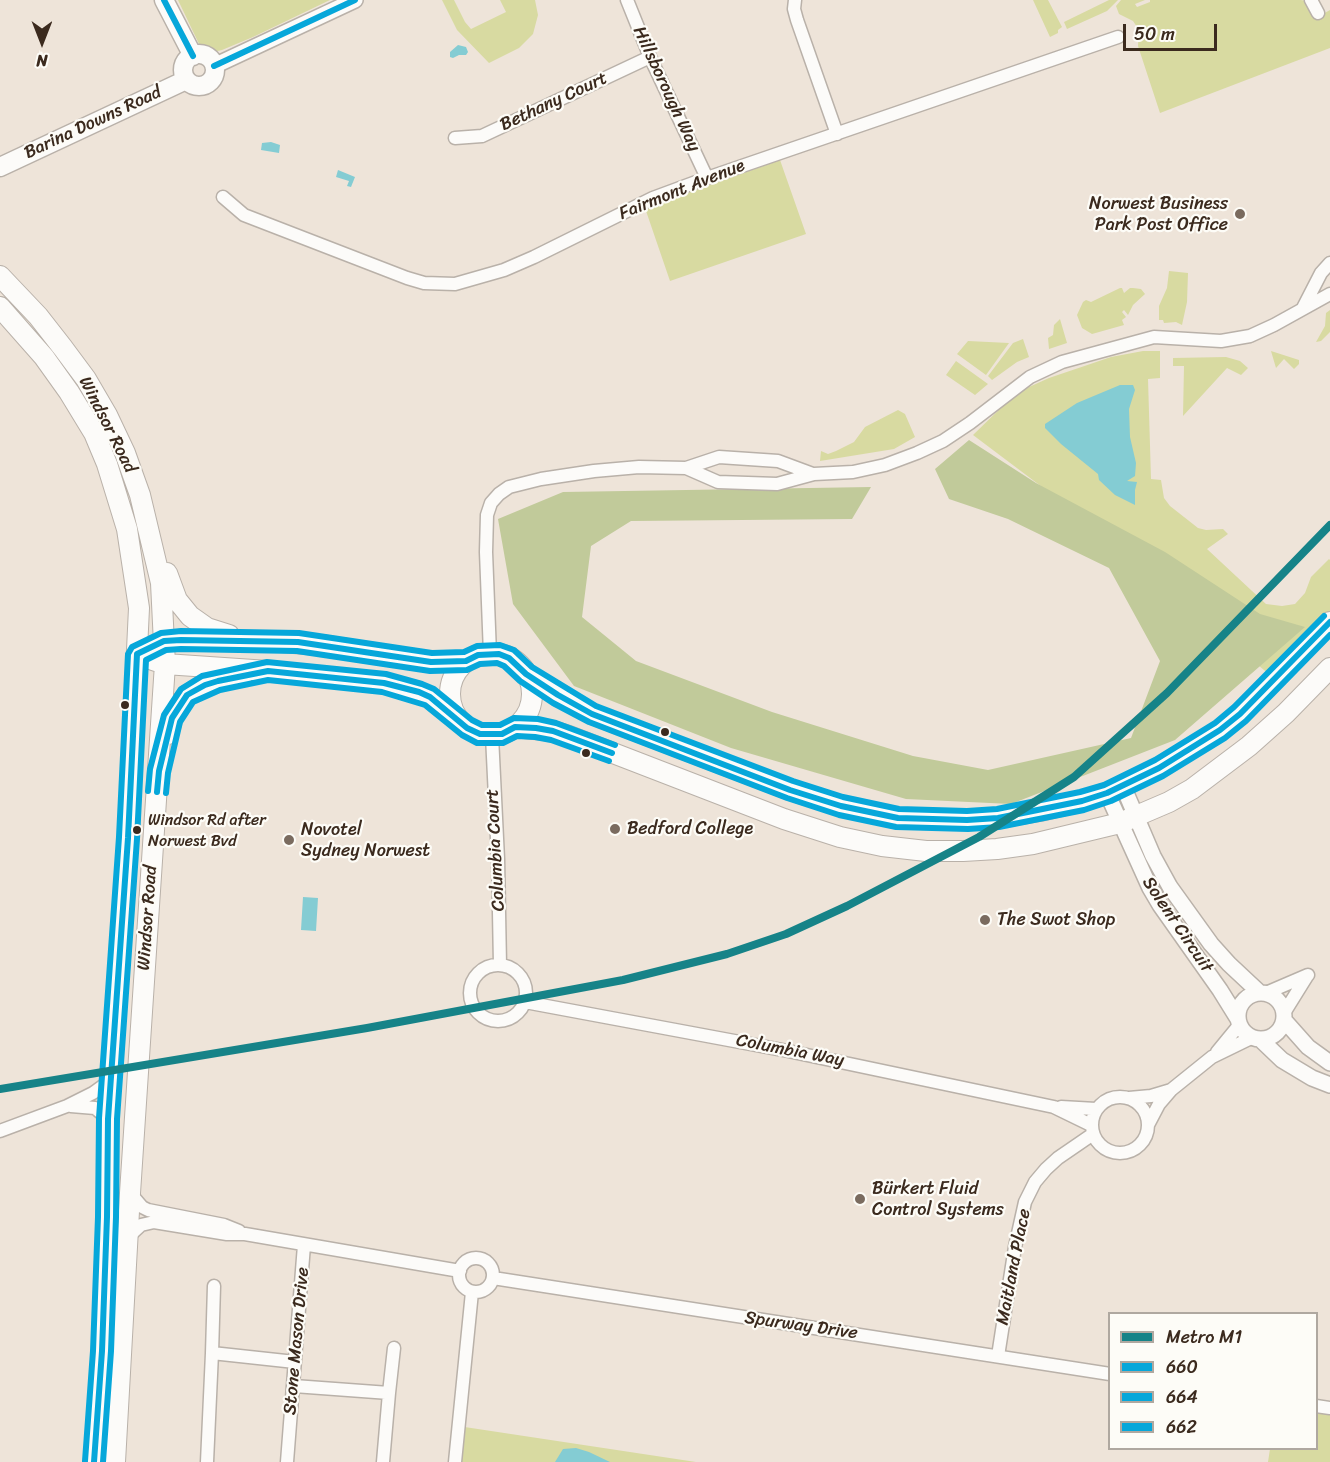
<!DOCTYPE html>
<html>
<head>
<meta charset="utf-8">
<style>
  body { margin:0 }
  #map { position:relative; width:1330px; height:1462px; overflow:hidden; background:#eee4d9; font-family:Sriracha,sans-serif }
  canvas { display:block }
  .legend { position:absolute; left:1108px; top:1312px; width:210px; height:138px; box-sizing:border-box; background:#fdfcf7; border:2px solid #afa8a0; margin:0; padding:8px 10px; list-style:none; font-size:18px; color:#3b2a1e }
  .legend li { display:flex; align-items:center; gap:12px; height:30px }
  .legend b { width:30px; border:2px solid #afa8a0 }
  .north { position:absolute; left:12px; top:12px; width:60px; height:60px; -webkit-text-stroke:4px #fdfcf7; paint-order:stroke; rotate:180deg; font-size:16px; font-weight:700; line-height:24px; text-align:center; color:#3b2a1e }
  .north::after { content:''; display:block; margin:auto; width:21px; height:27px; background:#3b2a1e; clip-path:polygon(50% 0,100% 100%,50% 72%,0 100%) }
  .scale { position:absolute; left:1123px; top:24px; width:94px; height:27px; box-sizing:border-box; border:3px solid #3b2a1e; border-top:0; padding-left:8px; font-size:18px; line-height:21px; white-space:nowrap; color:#3b2a1e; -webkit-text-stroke:4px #fdfcf7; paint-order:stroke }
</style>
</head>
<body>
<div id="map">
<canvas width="1330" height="1462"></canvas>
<ul class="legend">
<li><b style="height:8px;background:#168388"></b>Metro M1</li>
<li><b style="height:8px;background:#06a7da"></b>660</li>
<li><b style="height:8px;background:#06a7da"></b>664</li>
<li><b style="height:8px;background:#06a7da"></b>662</li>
</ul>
<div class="north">N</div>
<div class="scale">50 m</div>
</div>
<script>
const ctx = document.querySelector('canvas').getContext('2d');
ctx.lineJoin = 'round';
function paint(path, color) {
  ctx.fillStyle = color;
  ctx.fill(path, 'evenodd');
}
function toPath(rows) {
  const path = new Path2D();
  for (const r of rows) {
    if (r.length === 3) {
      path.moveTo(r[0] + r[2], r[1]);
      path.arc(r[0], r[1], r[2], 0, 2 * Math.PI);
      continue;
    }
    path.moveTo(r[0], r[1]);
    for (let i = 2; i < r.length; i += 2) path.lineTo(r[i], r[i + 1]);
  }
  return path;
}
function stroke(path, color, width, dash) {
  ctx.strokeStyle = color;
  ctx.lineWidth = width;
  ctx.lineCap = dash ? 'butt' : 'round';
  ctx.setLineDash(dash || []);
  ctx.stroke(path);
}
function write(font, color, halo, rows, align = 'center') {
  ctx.font = font + ' Sriracha,sans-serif';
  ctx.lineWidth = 4.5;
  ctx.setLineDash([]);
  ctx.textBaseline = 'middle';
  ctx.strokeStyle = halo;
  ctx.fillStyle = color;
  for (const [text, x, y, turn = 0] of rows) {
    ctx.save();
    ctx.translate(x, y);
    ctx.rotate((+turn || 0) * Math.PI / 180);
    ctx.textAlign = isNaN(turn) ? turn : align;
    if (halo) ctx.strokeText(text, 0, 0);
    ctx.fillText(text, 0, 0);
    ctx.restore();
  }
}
const green = toPath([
  [178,0,330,0,253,37,222,50,213,52,200,46],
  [442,0,454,0,465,22,471,29,506,12,500,0,535,0,538,15,533,34,519,48,489,63,457,30],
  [1033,0,1048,0,1062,27,1058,30,1058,33,1050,37],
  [1109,0,1118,0,1107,11,1067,29,1064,22],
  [1121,0,1145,0,1135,4,1137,7,1150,2,1150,0,1301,0,1306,1,1314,19,1330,10,1330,48,1160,113,1138,46,1139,30,1133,21,1119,14,1116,6],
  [780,160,806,234,670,281,645,208],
  [1169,271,1188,273,1187,302,1182,325,1176,322,1164,323,1163,320,1159,320,1159,306,1167,288],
  [1120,288,1122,288,1124,293,1130,288,1133,288,1141,289,1145,294,1133,305,1128,315,1124,310,1122,312,1126,317,1122,320,1124,325,1092,334,1082,328,1077,315,1083,302,1086,300,1091,302],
  [1330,310,1330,332,1321,341,1316,342,1325,326,1326,313],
  [1060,319,1067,343,1049,349,1048,338,1053,335,1054,325],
  [1023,339,1029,357,1017,362,992,380,988,376,1013,343],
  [968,341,1009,343,986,375,957,354],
  [1143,351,1160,351,1160,378,1148,379,1151,479,1161,480,1164,498,1170,506,1198,528,1206,530,1223,529,1228,534,1207,549,1266,604,1282,606,1295,604,1305,593,1311,577,1329,559,1330,560,1330,611,1270,675,1066,505,973,435,1010,399,1029,387,1049,378,1111,357],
  [1271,351,1299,360,1299,364,1294,369,1284,359,1276,368],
  [1226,357,1240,361,1248,368,1241,375,1227,368,1183,416,1184,366,1173,366,1173,358],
  [956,361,988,384,975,395,946,375],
  [898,410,905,414,915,437,894,449,820,461,821,451,828,454,836,451,854,442,865,427],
  [1317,1407,1330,1410,1330,1462,1268,1462,1270,1449,1316,1448],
  [458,1426,696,1462,455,1462]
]);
const forest = toPath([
  [969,440,1036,483,1165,552,1260,614,1305,627,1175,740,1011,804,906,799,731,748,574,686,513,604,498,519,563,492,871,487,852,519,631,521,591,546,582,617,636,661,772,712,913,756,988,770,1131,738,1160,661,1109,568,1008,519,949,499,935,469]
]);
const water = toPath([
  [458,45,466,47,468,52,466,55,459,55,453,58,450,57,450,52],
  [271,142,280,145,279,153,261,150,262,143],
  [338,170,355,177,351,187,347,186,349,181,336,177],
  [1120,385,1133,385,1135,390,1129,409,1130,437,1136,463,1135,476,1127,481,1137,482,1135,490,1135,505,1115,495,1099,480,1098,474,1061,444,1045,428,1045,424,1077,403],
  [303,897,318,898,316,931,301,930],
  [576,1448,589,1452,610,1462,555,1462,563,1449]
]);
const minor = toPath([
  [627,0,650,57,707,178],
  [795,0,794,9,797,20,837,134],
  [1311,0,1318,13],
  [455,138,482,136,650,57],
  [223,197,244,215,407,278,424,283,455,284,504,270,534,257,653,198,707,178,1118,37],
  [1303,308,1321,273,1330,263],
  [686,468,718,482,777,484,814,474,853,472,885,465,917,453,943,441,970,423,1030,377,1062,362,1154,337,1221,341,1250,336,1274,325,1330,294],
  [490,654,486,552,487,515,491,503,499,494,509,487,541,479,594,471,639,467,686,468,719,457,778,461,813,474],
  [492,736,498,859,500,965],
  [498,993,28],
  [1266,993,1308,975],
  [525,1002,788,1051,1054,1107,1091,1125],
  [1284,1013,1307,976],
  [1217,1052,1240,1024],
  [1120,1125,28],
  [1129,1098,1151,1096,1171,1090],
  [71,1106,95,1108,108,1119],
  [1061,1107,1096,1109],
  [1148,1125,1159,1104,1171,1090,1212,1057,1253,1037],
  [0,1131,67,1106,93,1093,111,1080],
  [130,1193,142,1207,148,1210,224,1225,239,1231],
  [128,1237,141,1225,154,1222,227,1234,245,1234,460,1271],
  [476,1275,17],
  [493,1278,1110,1374],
  [212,1353,214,1286],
  [998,1356,1015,1247,1025,1202,1035,1182,1046,1169,1058,1158,1093,1134],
  [294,1386,389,1393,383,1462],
  [389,1393,394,1348],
  [1316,1406,1330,1408],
  [207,1462,212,1353,295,1362],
  [287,1462,304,1245],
  [455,1462,472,1292]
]);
const tertiary = toPath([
  [214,66,355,0],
  [1123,786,1153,856,1170,887,1211,944,1229,964,1260,993],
  [1107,793,1150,888,1160,905,1220,990,1238,1019],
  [1261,1016,23],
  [1284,1020,1308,1047,1330,1063],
  [1260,1039,1282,1060,1312,1078,1330,1085]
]);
const secondary = toPath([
  [164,0,193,56],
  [199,70,16],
  [0,167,186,80]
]);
const primary = toPath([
  [0,276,38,316,63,348,86,379,107,415,125,453,140,495,161,583,165,664,130,1193,115,1462],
  [0,307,44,357,69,392,94,433,107,464,127,529,139,608,128,838,108,1119,107,1217,102,1351,94,1462],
  [167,573,177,600,190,616,207,628,229,635],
  [153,646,164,641,270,641,329,646,431,662,466,661],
  [491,694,41],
  [153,660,165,664,268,671,384,683,419,692,440,704,457,718],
  [526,674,558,695,592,714,790,790,841,806,898,818,967,820,998,818,1040,811,1082,801,1107,793,1159,768,1220,730,1240,714,1330,622],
  [515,727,553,731,569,736,784,819,840,837,882,846,926,851,963,851,997,849,1033,844,1120,823,1169,802,1192,789,1249,746,1286,713,1330,668],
  [168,734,175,710,187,695,205,685,242,676]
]);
const bus1 = toPath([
  [164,0,193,56],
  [214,66,355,0],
  [157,792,159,771,172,718,187,695,205,685,218,681,268,671,384,683,419,692,430,697,467,728,480,734,502,734,515,727,536,728,553,731,612,753],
  [94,1462,102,1351,107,1217,108,1119,128,838,137,654,164,641,181,640,298,642,431,662,466,661,478,655,499,654,509,658,526,674,558,695,592,714,790,790,841,806,898,818,967,820,998,818,1082,801,1107,793,1159,768,1220,730,1240,714,1330,622]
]);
const bus2 = toPath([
  [166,793,168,773,180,722,193,702,220,690,268,680,382,692,425,705,462,735,477,743,503,743,517,736,535,737,551,740,609,761],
  [103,1462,111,1351,116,1217,117,1119,137,839,146,660,166,650,181,649,297,651,430,671,467,670,480,664,497,663,504,666,520,681,553,703,589,722,787,798,839,815,896,827,968,829,999,827,1084,810,1111,801,1163,776,1225,738,1246,721,1330,635]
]);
const bus3 = toPath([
  [148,791,150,769,164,715,181,689,202,676,267,662,386,674,422,684,434,689,472,720,482,725,500,725,514,718,538,719,556,723,615,745],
  [85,1461,93,1351,98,1217,99,1118,119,837,128,654,132,647,161,633,181,631,299,633,432,653,464,652,477,646,500,645,514,650,532,667,596,706,793,781,843,797,899,809,967,811,997,809,1080,792,1104,785,1155,760,1215,723,1234,707,1324,616]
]);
const metro1 = toPath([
  [0,1089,367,1028,623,980,727,954,786,934,847,906,979,837,1074,777,1167,693,1330,525]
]);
const markers = [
  [1240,214,6,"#7a6b5f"],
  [125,705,5,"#3b2a1e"],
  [665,732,5,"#3b2a1e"],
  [586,753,5,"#3b2a1e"],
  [615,829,6,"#7a6b5f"],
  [137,830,5,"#3b2a1e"],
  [289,840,6,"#7a6b5f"],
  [985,920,6,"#7a6b5f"],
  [860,1199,6,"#7a6b5f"]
];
const busNames = [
  ["Windsor Rd after",148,821],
  ["Norwest Bvd",148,842]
];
const streetNames = [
  ["Hillsborough Way",666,89,65],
  ["Bethany Court",554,102,-25],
  ["Barina Downs Road",93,123,-25],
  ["Fairmont Avenue",682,190,-22],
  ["Windsor Road",107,425,63],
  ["Columbia Court",496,850,-93],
  ["Windsor Road",148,918,-86],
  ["Solent Circuit",1177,925,56],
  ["Columbia Way",790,1051,11],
  ["Maitland Place",1014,1267,-79],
  ["Spurway Drive",801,1326,8],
  ["Stone Mason Drive",297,1341,-85]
];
const poiNames = [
  ["Norwest Business",1228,204,"right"],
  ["Park Post Office",1228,225,"right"],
  ["Bedford College",627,829],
  ["Novotel",301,830],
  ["Sydney Norwest",301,851],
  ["The Swot Shop",997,920],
  ["Bürkert Fluid",872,1189],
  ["Control Systems",872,1210]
];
paint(green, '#d8daa1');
paint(forest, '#c1ca9a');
paint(water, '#84ccd3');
stroke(minor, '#b9b1a9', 15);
stroke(tertiary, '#b9b1a9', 18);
stroke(secondary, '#b9b1a9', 21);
stroke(primary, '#b9b1a9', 22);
stroke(minor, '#fcfbf9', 12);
stroke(tertiary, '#fcfbf9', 15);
stroke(secondary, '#fcfbf9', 18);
stroke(primary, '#fcfbf9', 20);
stroke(bus1, '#06a7da', 6);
stroke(bus2, '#06a7da', 6);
stroke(bus3, '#06a7da', 6);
stroke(metro1, '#168388', 8);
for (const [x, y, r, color] of markers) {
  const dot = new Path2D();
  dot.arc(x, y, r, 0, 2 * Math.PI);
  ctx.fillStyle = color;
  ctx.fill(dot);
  stroke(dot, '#fdfcf7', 2);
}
write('16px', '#3b2a1e', '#fdfcf7', busNames, 'left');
write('18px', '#3b2a1e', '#fdfcf7', streetNames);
write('18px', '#3b2a1e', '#fdfcf7', poiNames, 'left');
</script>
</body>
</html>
